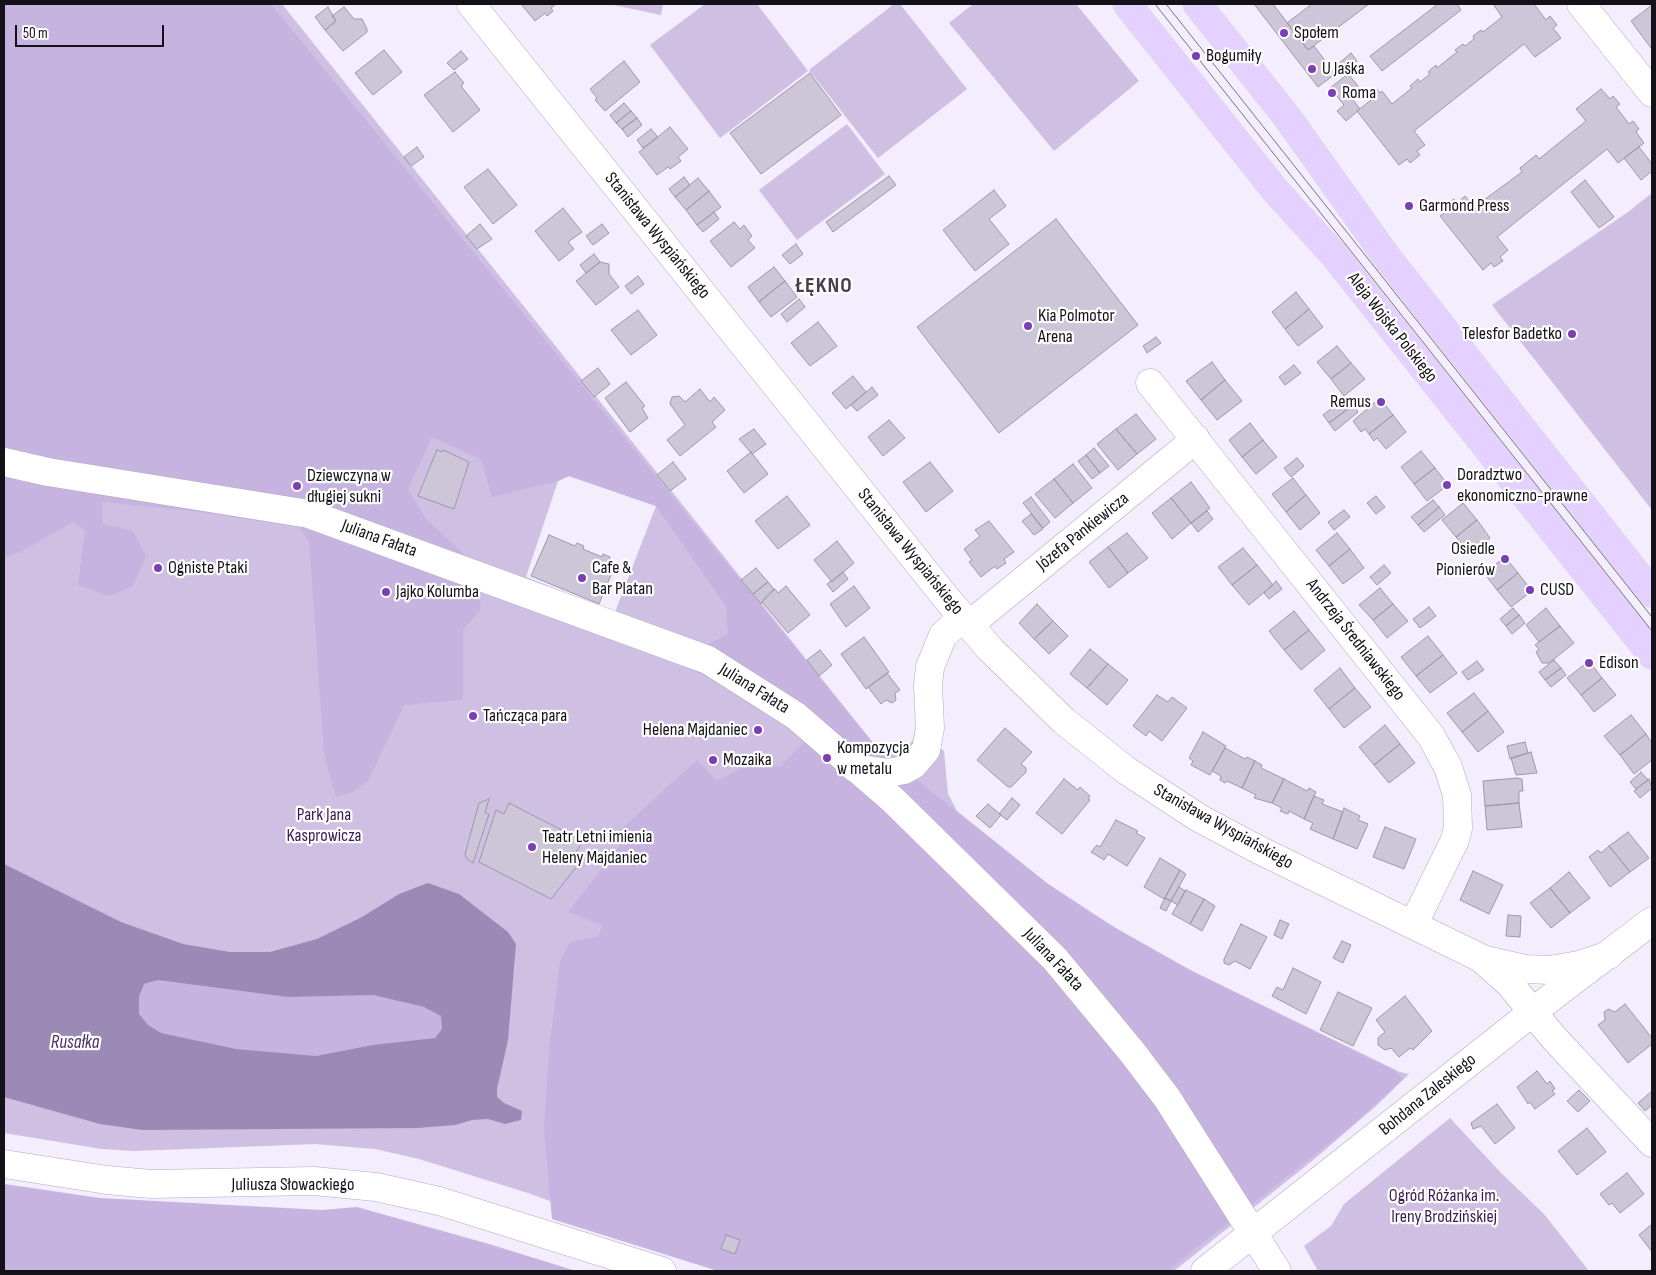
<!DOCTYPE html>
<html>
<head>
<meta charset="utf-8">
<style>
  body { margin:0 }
  #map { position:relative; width:1656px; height:1275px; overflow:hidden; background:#f4edfd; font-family:"Sofia Sans Condensed",sans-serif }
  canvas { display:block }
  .frame { position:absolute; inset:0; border:5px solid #141118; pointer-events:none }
  .scale { position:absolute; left:15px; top:25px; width:149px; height:22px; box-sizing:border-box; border:2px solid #141118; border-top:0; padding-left:6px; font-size:15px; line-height:18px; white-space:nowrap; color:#141118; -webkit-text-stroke:4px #fff; paint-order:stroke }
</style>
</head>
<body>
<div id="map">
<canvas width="1656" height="1275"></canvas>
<div class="frame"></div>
<div class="scale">50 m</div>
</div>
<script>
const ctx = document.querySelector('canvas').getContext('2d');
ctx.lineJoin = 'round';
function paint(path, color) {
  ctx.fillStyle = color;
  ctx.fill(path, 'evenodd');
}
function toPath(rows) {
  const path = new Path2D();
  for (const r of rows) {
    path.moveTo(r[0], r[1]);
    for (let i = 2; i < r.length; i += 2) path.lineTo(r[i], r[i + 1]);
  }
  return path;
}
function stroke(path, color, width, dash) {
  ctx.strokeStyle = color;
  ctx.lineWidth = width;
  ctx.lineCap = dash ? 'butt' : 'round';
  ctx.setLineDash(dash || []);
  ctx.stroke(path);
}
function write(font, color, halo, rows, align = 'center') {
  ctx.font = font + ' "Sofia Sans Condensed",sans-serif';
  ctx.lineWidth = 4.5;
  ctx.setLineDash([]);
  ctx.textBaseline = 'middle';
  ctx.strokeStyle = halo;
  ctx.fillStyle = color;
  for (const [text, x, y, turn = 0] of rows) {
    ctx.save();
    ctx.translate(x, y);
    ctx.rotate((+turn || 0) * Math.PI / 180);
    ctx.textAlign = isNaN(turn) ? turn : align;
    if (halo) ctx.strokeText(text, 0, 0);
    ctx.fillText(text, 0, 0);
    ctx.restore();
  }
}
const green = toPath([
  [4,4,282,4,878,749,888,753,905,749,913,740,915,728,944,751,948,794,957,811,1048,884,1145,947,1192,971,1400,1072,1409,1074,1375,1107,1312,1161,1174,1271,772,1271,712,1261,528,1193,419,1159,375,1149,315,1144,134,1151,102,1149,4,1133],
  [569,476,656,506,615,612,526,577,558,481],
  [609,4,663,4,661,15],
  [705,4,757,4,808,71,720,138,650,45],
  [894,4,900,4,967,89,878,158,809,70],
  [973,4,1076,4,1139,81,1054,151,949,23],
  [847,124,885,174,797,240,759,190],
  [1652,193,1652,510,1492,305,1628,212],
  [1450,1118,1501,1173,1544,1214,1589,1271,1318,1271,1304,1246,1331,1226,1344,1204]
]);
const forest = toPath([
  [4,4,271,4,878,749,1048,884,1105,922,1192,971,1395,1071,1403,1079,1350,1127,1167,1271,718,1271,552,1219,544,1130,549,1051,560,961,570,942,599,936,602,925,568,912,619,847,619,831,697,760,717,781,755,761,780,767,819,727,687,668,506,594,513,580,525,577,702,647,728,634,726,606,656,506,569,476,558,481,492,497,481,459,432,437,408,489,426,519,481,570,480,610,463,630,463,700,404,705,368,781,353,792,336,797,324,754,309,542,299,527,201,512,102,502,103,524,133,531,146,556,133,586,109,596,78,585,85,530,73,522,20,552,4,558],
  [158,980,288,997,372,995,424,1007,441,1016,442,1029,435,1038,373,1045,316,1056,236,1049,161,1033,148,1025,139,1014,139,997,144,984],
  [4,1184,100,1198,322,1210,357,1207,489,1244,576,1271,4,1271]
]);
const water = toPath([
  [4,864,121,922,183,944,230,952,270,952,317,939,362,917,399,894,428,883,459,894,508,932,516,944,508,1040,497,1089,497,1097,504,1103,522,1111,521,1120,505,1124,488,1119,472,1120,455,1125,418,1128,142,1130,100,1124,4,1097],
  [158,980,288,997,373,995,424,1007,441,1016,442,1029,435,1038,373,1045,316,1056,236,1049,161,1033,148,1025,139,1014,139,997,144,984]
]);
const building = toPath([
  [521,4,556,4,551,8,553,11,547,16,545,13,535,21,521,4],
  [1254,4,1273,4,1308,50,1314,46,1335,74,1318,87,1254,4],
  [1312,4,1369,4,1308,50,1287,23,1312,4],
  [1438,4,1457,4,1461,10,1382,71,1370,56,1438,4],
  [1493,4,1534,4,1546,20,1550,16,1557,25,1553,28,1561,38,1535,57,1524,44,1414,131,1425,145,1417,151,1420,155,1410,163,1407,159,1399,165,1357,111,1371,100,1368,96,1377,89,1380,93,1382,91,1392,104,1412,88,1410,86,1418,79,1420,82,1430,74,1428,72,1436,65,1437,68,1457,52,1455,50,1463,44,1465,46,1474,39,1473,36,1481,30,1483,32,1502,17,1493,4],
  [1652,5,1652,47,1651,48,1631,21,1652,5],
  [328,7,336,21,325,30,315,17,328,7],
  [344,7,354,19,362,19,367,29,367,32,343,51,325,30,336,21,332,16,344,7],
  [384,50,402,72,373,95,355,73,384,50],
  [461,51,468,59,454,70,447,63,461,51],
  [1351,53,1357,61,1343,72,1337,65,1351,53],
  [624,61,640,82,605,111,595,100,597,98,590,89,624,61],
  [455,72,464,83,461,86,480,110,453,132,424,95,455,72],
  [810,73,841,115,761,174,730,133,810,73],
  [1348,74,1359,87,1351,93,1351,97,1360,109,1346,121,1337,111,1344,105,1330,88,1348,74],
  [1601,89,1610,99,1613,96,1620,104,1616,107,1629,124,1633,121,1639,129,1636,132,1644,143,1618,163,1607,149,1497,237,1508,250,1500,257,1503,261,1494,267,1491,263,1483,270,1440,216,1448,210,1445,206,1454,199,1457,203,1465,196,1475,209,1479,206,1486,201,1484,200,1522,172,1520,168,1536,155,1539,159,1586,121,1576,109,1601,89],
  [624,103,631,111,616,123,610,115,624,103],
  [631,111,637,118,622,129,616,123,631,111],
  [637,118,642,125,628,137,622,129,637,118],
  [670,127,688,149,678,157,681,161,670,169,668,167,657,175,639,152,670,127],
  [651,129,658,137,643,148,637,140,651,129],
  [417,147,424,157,411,166,404,157,417,147],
  [1639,147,1652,164,1652,171,1641,180,1624,158,1639,147],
  [488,169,517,205,493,224,464,187,488,169],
  [889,176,896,185,833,232,826,222,889,176],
  [684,177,690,185,675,197,669,189,684,177],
  [698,178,709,191,686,210,675,197,698,178],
  [1585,180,1614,217,1599,228,1571,192,1585,180],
  [994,190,1006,206,989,219,1009,244,975,271,943,230,994,190],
  [709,191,721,207,697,225,686,210,709,191],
  [563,208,582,232,568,242,574,249,559,261,535,231,563,208],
  [714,212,719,219,703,232,697,225,714,212],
  [1056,219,1138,325,999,433,917,327,1056,219],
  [734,222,740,229,744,225,752,236,748,240,755,248,731,267,710,241,734,222],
  [480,224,492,239,477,249,466,236,480,224],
  [602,224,609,233,593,245,586,236,602,224],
  [796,244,803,254,790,264,782,255,796,244],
  [594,254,600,262,586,273,580,265,594,254],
  [600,262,609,264,609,274,619,287,596,305,576,281,600,262],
  [774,267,785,281,759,302,748,287,774,267],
  [638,276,644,284,631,294,625,286,638,276],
  [785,281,797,297,771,317,759,302,785,281],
  [1296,292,1309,309,1285,329,1272,312,1296,292],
  [799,299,805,307,787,322,781,314,799,299],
  [1309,309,1323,327,1298,346,1285,329,1309,309],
  [638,310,657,335,631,355,611,330,638,310],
  [818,322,837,346,810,366,791,343,818,322],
  [1156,337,1161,343,1147,353,1143,346,1156,337],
  [1337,346,1351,363,1331,379,1317,362,1337,346],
  [1212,362,1225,380,1201,400,1186,381,1212,362],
  [1351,363,1365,379,1344,396,1331,379,1351,363],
  [1294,365,1301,373,1285,385,1279,377,1294,365],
  [598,368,610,384,594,397,581,381,598,368],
  [853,376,866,392,846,409,832,393,853,376],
  [1225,380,1242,401,1217,420,1201,400,1225,380],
  [626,382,645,406,642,408,648,418,630,432,605,398,626,382],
  [872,387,878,395,857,411,851,405,872,387],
  [700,389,710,402,714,397,725,410,712,422,716,427,680,456,667,440,685,425,670,404,672,397,679,396,685,402,700,389],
  [1347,397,1353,405,1329,423,1323,415,1347,397],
  [1380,398,1393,415,1369,434,1365,429,1361,432,1353,421,1380,398],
  [1353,405,1358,412,1335,431,1329,423,1353,405],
  [1136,414,1156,439,1137,454,1116,429,1136,414],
  [1393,415,1406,432,1386,449,1377,438,1374,441,1369,434,1393,415],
  [889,420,905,438,883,456,868,437,889,420],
  [1250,423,1263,440,1242,457,1229,440,1250,423],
  [754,429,766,444,752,454,739,439,754,429],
  [1116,429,1137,454,1118,470,1097,444,1116,429],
  [1263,440,1277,457,1256,474,1242,457,1263,440],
  [1094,448,1109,466,1100,473,1086,455,1094,448],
  [437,450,442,452,443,450,469,462,454,509,418,496,437,450],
  [1421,451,1435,468,1414,484,1401,467,1421,451],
  [751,452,768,474,744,493,727,471,751,452],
  [1086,455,1100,473,1092,479,1078,461,1086,455],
  [1297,458,1304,466,1291,477,1284,468,1297,458],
  [673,462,686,479,670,491,657,475,673,462],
  [930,462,953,491,926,512,903,482,930,462],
  [1073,464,1092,488,1073,503,1054,479,1073,464],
  [1435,468,1448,485,1427,501,1414,484,1435,468],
  [1293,478,1306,495,1286,512,1272,494,1293,478],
  [1054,479,1073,503,1055,518,1035,494,1054,479],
  [1191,482,1210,508,1191,523,1171,498,1191,482],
  [1306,495,1320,513,1300,530,1286,512,1306,495],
  [787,496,810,525,778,549,755,521,787,496],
  [1376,496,1385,507,1376,514,1367,503,1376,496],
  [1031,497,1050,522,1043,528,1023,503,1031,497],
  [1171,498,1191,523,1172,539,1152,513,1171,498],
  [1433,500,1439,507,1418,525,1411,517,1433,500],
  [1463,503,1477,520,1456,537,1442,520,1463,503],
  [1439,507,1445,515,1424,532,1418,525,1439,507],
  [1344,510,1350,517,1334,530,1328,522,1344,510],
  [1207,511,1213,519,1198,532,1191,523,1207,511],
  [1031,514,1043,529,1034,535,1022,521,1031,514],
  [1477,520,1490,538,1470,554,1456,537,1477,520],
  [989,521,1014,552,1004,559,1006,563,997,569,995,566,981,577,969,562,972,560,964,549,980,536,975,530,989,521],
  [1127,533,1148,558,1128,573,1108,547,1127,533],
  [1337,533,1350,549,1329,566,1316,550,1337,533],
  [549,535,575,546,577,543,584,546,583,549,602,557,603,554,610,557,609,560,616,563,599,604,531,576,549,535],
  [837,541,854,563,832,582,814,560,837,541],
  [1108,547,1128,573,1109,588,1089,562,1108,547],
  [1243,548,1257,565,1232,585,1218,567,1243,548],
  [1350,549,1364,568,1343,584,1329,566,1350,549],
  [1505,557,1518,573,1497,590,1484,573,1505,557],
  [1257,565,1273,585,1249,605,1232,585,1257,565],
  [1384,565,1391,573,1377,585,1370,577,1384,565],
  [756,568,768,582,753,594,741,580,756,568],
  [843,572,848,579,833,592,827,584,843,572],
  [1518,573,1532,591,1511,607,1497,590,1518,573],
  [1276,581,1282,589,1269,599,1264,593,1276,581],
  [768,582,774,589,767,595,761,604,753,594,768,582],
  [786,586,810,615,788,633,762,602,775,589,778,593,786,586],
  [854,586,870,608,846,627,830,604,854,586],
  [1380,588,1393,604,1373,620,1359,605,1380,588],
  [1037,604,1053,621,1034,639,1019,623,1037,604],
  [1393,604,1408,621,1387,638,1373,620,1393,604],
  [1429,607,1436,616,1420,628,1413,619,1429,607],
  [1513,608,1519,615,1506,626,1500,619,1513,608],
  [1546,608,1560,626,1539,642,1526,625,1546,608],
  [1294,611,1309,630,1284,650,1269,631,1294,611],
  [1519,615,1525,623,1512,634,1506,626,1519,615],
  [1053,621,1068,636,1049,654,1034,639,1053,621],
  [1560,626,1574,643,1549,663,1542,663,1536,652,1539,649,1535,645,1560,626],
  [1309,630,1325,650,1301,670,1284,650,1309,630],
  [1428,636,1443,655,1416,676,1401,657,1428,636],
  [864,637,889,672,866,689,841,654,864,637],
  [1090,649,1108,664,1087,688,1070,674,1090,649],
  [820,650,832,665,819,676,807,660,820,650],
  [1443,655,1457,673,1430,693,1416,676,1443,655],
  [1554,660,1561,668,1545,680,1539,672,1554,660],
  [1477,661,1484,670,1468,680,1462,672,1477,661],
  [1589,661,1602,678,1581,695,1567,678,1589,661],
  [1108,664,1128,680,1107,705,1087,688,1108,664],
  [1340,668,1355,688,1329,709,1314,690,1340,668],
  [1561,668,1566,675,1551,687,1545,680,1561,668],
  [887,673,900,690,895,693,896,700,892,703,886,700,881,704,868,687,887,673],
  [1602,678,1616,695,1594,712,1581,695,1602,678],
  [1355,688,1371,707,1344,728,1329,709,1355,688],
  [1474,693,1488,711,1462,732,1447,713,1474,693],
  [1157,695,1168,702,1172,697,1187,708,1162,741,1149,731,1146,736,1133,726,1157,695],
  [1488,711,1504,732,1478,752,1462,732,1488,711],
  [1631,715,1646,734,1620,755,1604,736,1631,715],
  [1385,725,1400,744,1374,765,1359,747,1385,725],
  [1005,728,1032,752,1021,764,1026,768,1026,772,1011,787,1008,787,977,760,1005,728],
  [1203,732,1226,746,1210,775,1191,765,1193,761,1189,758,1203,732],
  [1646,734,1652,743,1652,760,1634,774,1620,755,1646,734],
  [1525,742,1528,753,1510,759,1507,746,1525,742],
  [1400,744,1415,763,1389,783,1374,765,1400,744],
  [1225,748,1245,759,1247,757,1255,761,1242,788,1227,781,1225,783,1220,780,1221,776,1212,771,1225,748],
  [1531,752,1537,773,1516,775,1511,758,1531,752],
  [1255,761,1262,765,1261,768,1284,779,1272,803,1254,798,1256,795,1242,788,1255,761],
  [1641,772,1648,780,1636,789,1630,782,1641,772],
  [1517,778,1522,779,1523,791,1519,791,1519,803,1485,806,1483,781,1517,778],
  [1064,779,1078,790,1080,787,1090,796,1088,799,1090,800,1062,834,1036,813,1064,779],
  [1284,779,1307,791,1309,788,1316,792,1304,819,1289,811,1288,814,1280,811,1282,808,1272,803,1284,779],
  [1649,779,1652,788,1640,798,1634,791,1649,779],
  [1314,796,1324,800,1322,804,1343,812,1333,839,1310,829,1313,823,1304,819,1314,796],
  [1012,798,1020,805,1007,820,999,814,1012,798],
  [489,799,485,813,489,814,473,863,467,859,465,854,479,803,489,799],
  [509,803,583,841,576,852,584,857,551,899,479,862,496,810,504,814,509,803],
  [1519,803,1522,827,1487,830,1485,806,1519,803],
  [988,804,1001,815,990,828,976,816,988,804],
  [1344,808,1360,816,1358,820,1368,824,1357,849,1333,839,1344,808],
  [1116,820,1138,831,1136,833,1145,838,1127,866,1108,854,1104,860,1091,852,1097,845,1100,847,1116,820],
  [1385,827,1416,839,1404,869,1373,857,1385,827],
  [1628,832,1649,858,1630,872,1609,846,1628,832],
  [1609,846,1630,872,1610,887,1589,857,1598,850,1601,853,1609,846],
  [1160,858,1180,870,1164,899,1144,887,1160,858],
  [1180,870,1186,874,1171,901,1165,898,1180,870],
  [1473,871,1503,885,1489,914,1460,900,1473,871],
  [1569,872,1590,898,1570,913,1550,888,1569,872],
  [1179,887,1185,891,1178,905,1171,901,1179,887],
  [1550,888,1570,913,1551,928,1530,903,1550,888],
  [1186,890,1204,899,1190,924,1172,914,1186,890],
  [1165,898,1171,901,1166,911,1160,908,1165,898],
  [1204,899,1215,906,1202,931,1190,924,1204,899],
  [1508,915,1521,916,1520,937,1506,936,1508,915],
  [1280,920,1289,924,1282,939,1274,935,1280,920],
  [1241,924,1267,937,1250,969,1235,961,1229,965,1224,963,1224,959,1241,924],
  [1342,941,1351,945,1343,963,1333,958,1342,941],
  [1293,968,1321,982,1306,1014,1272,996,1277,987,1283,990,1293,968],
  [1338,992,1372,1008,1353,1046,1320,1030,1338,992],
  [1405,996,1432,1031,1413,1050,1410,1048,1399,1057,1391,1048,1385,1050,1378,1045,1378,1038,1385,1032,1376,1020,1405,996],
  [1625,1004,1652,1038,1652,1044,1628,1063,1598,1025,1605,1020,1604,1012,1608,1009,1615,1012,1625,1004],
  [1537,1071,1547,1084,1550,1081,1555,1089,1552,1091,1555,1094,1535,1109,1530,1102,1528,1104,1517,1087,1537,1071],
  [1579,1090,1590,1101,1578,1112,1567,1101,1579,1090],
  [1652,1091,1652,1105,1645,1111,1638,1103,1652,1091],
  [1497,1104,1515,1128,1495,1144,1481,1126,1473,1129,1471,1123,1497,1104],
  [1587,1128,1606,1152,1577,1175,1558,1151,1587,1128],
  [1627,1173,1644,1194,1620,1213,1612,1203,1609,1205,1600,1194,1627,1173],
  [1652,1224,1652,1252,1639,1235,1652,1224],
  [726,1235,740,1240,735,1254,721,1249,726,1235]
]);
const minor = toPath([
  [471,4,947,599,990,649,1064,721,1127,771,1199,818,1257,849,1485,960,1525,969,1550,970,1579,965,1609,955],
  [1581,4,1652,93],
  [1150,383,1431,736,1448,767,1457,795,1458,828,1455,840,1413,925],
  [4,462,48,472,309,514,708,660,796,716,893,800,1055,959,1132,1052,1167,1098,1277,1271],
  [969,625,1196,439],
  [855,768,888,773,904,770,913,765,926,750,930,728,928,685,930,667,943,635,963,618],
  [1484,961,1509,983,1553,1037,1652,1143],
  [4,1164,107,1180,151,1184,314,1181,376,1187,439,1201,662,1271],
  [1205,1271,1553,996,1652,921]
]);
const major = toPath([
  [1127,4,1275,190,1334,255,1652,655],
  [1197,4,1287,117,1386,256,1652,593]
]);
const tram = toPath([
  [1155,4,1652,631],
  [1166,4,1652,617]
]);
const markers = [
  [1284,33,5,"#7b3fb5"],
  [1196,56,5,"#7b3fb5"],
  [1312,69,5,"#7b3fb5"],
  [1332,93,5,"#7b3fb5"],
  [1409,206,5,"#7b3fb5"],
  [1028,326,5,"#7b3fb5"],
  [1572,334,5,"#7b3fb5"],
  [1381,402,5,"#7b3fb5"],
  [1447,485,5,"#7b3fb5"],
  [297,486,5,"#7b3fb5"],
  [1505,559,5,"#7b3fb5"],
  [158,568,5,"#7b3fb5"],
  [582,578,5,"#7b3fb5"],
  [1530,590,5,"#7b3fb5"],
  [386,592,5,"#7b3fb5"],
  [1589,663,5,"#7b3fb5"],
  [473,716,5,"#7b3fb5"],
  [758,730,5,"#7b3fb5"],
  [827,758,5,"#7b3fb5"],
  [713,760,5,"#7b3fb5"],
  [532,847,5,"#7b3fb5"]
];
const poiNames = [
  ["Społem",1294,33],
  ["Bogumiły",1206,56],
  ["U Jaśka",1322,69],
  ["Roma",1342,93],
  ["Garmond Press",1419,206],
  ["Kia Polmotor",1038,316],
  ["Arena",1038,337],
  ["Telesfor Badetko",1562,334,"right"],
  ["Remus",1371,402,"right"],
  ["Doradztwo",1457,475],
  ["ekonomiczno-prawne",1457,496],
  ["Dziewczyna w",307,476],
  ["długiej sukni",307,497],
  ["Osiedle",1495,549,"right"],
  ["Pionierów",1495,570,"right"],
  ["Ogniste Ptaki",168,568],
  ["Cafe &",592,568],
  ["Bar Platan",592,589],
  ["CUSD",1540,590],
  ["Jajko Kolumba",396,592],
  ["Edison",1599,663],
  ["Tańcząca para",483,716],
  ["Helena Majdaniec",748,730,"right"],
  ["Kompozycja",837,748],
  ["w metalu",837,769],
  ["Mozaika",723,760],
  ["Teatr Letni imienia",542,837],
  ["Heleny Majdaniec",542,858]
];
const streetNames = [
  ["Stanisława Wyspiańskiego",657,236,51],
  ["Aleja Wojska Polskiego",1392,328,52],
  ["Józefa Pankiewicza",1083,532,-39],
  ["Juliana Fałata",379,539,20],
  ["Stanisława Wyspiańskiego",910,552,51],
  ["Andrzeja Średniawskiego",1355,640,52],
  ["Juliana Fałata",754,689,32],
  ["Stanisława Wyspiańskiego",1223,827,29],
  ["Juliana Fałata",1053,960,47],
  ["Bohdana Zaleskiego",1428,1095,-39],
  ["Juliusza Słowackiego",293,1185]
];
const parkNames = [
  ["Park Jana",324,815],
  ["Kasprowicza",324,836],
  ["Ogród Różanka im.",1444,1196],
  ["Ireny Brodzińskiej",1444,1217]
];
const waterNames = [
  ["Rusałka",75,1043]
];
const districtNames = [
  ["ŁĘKNO",824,286]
];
paint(green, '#cebfe3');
paint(forest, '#c6b3e0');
paint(water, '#9c8ab6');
paint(building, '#cdc5d8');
stroke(building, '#9e97a9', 1);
stroke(minor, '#b2aabd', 29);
stroke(major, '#d5d4d5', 29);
stroke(minor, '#fff', 28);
stroke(major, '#e5d1ff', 28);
stroke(tram, '#77727d', 1);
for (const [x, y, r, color] of markers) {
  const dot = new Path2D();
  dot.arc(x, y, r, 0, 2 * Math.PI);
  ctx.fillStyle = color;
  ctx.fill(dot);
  stroke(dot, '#fff', 2);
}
write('18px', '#141118', '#fff', poiNames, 'left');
write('18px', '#141118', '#fff', streetNames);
write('18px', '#381d53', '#fff', parkNames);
write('italic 19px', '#492f67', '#fff', waterNames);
ctx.letterSpacing = '1px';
write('bold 22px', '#443e4d', '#fff', districtNames);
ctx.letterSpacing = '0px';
</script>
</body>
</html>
